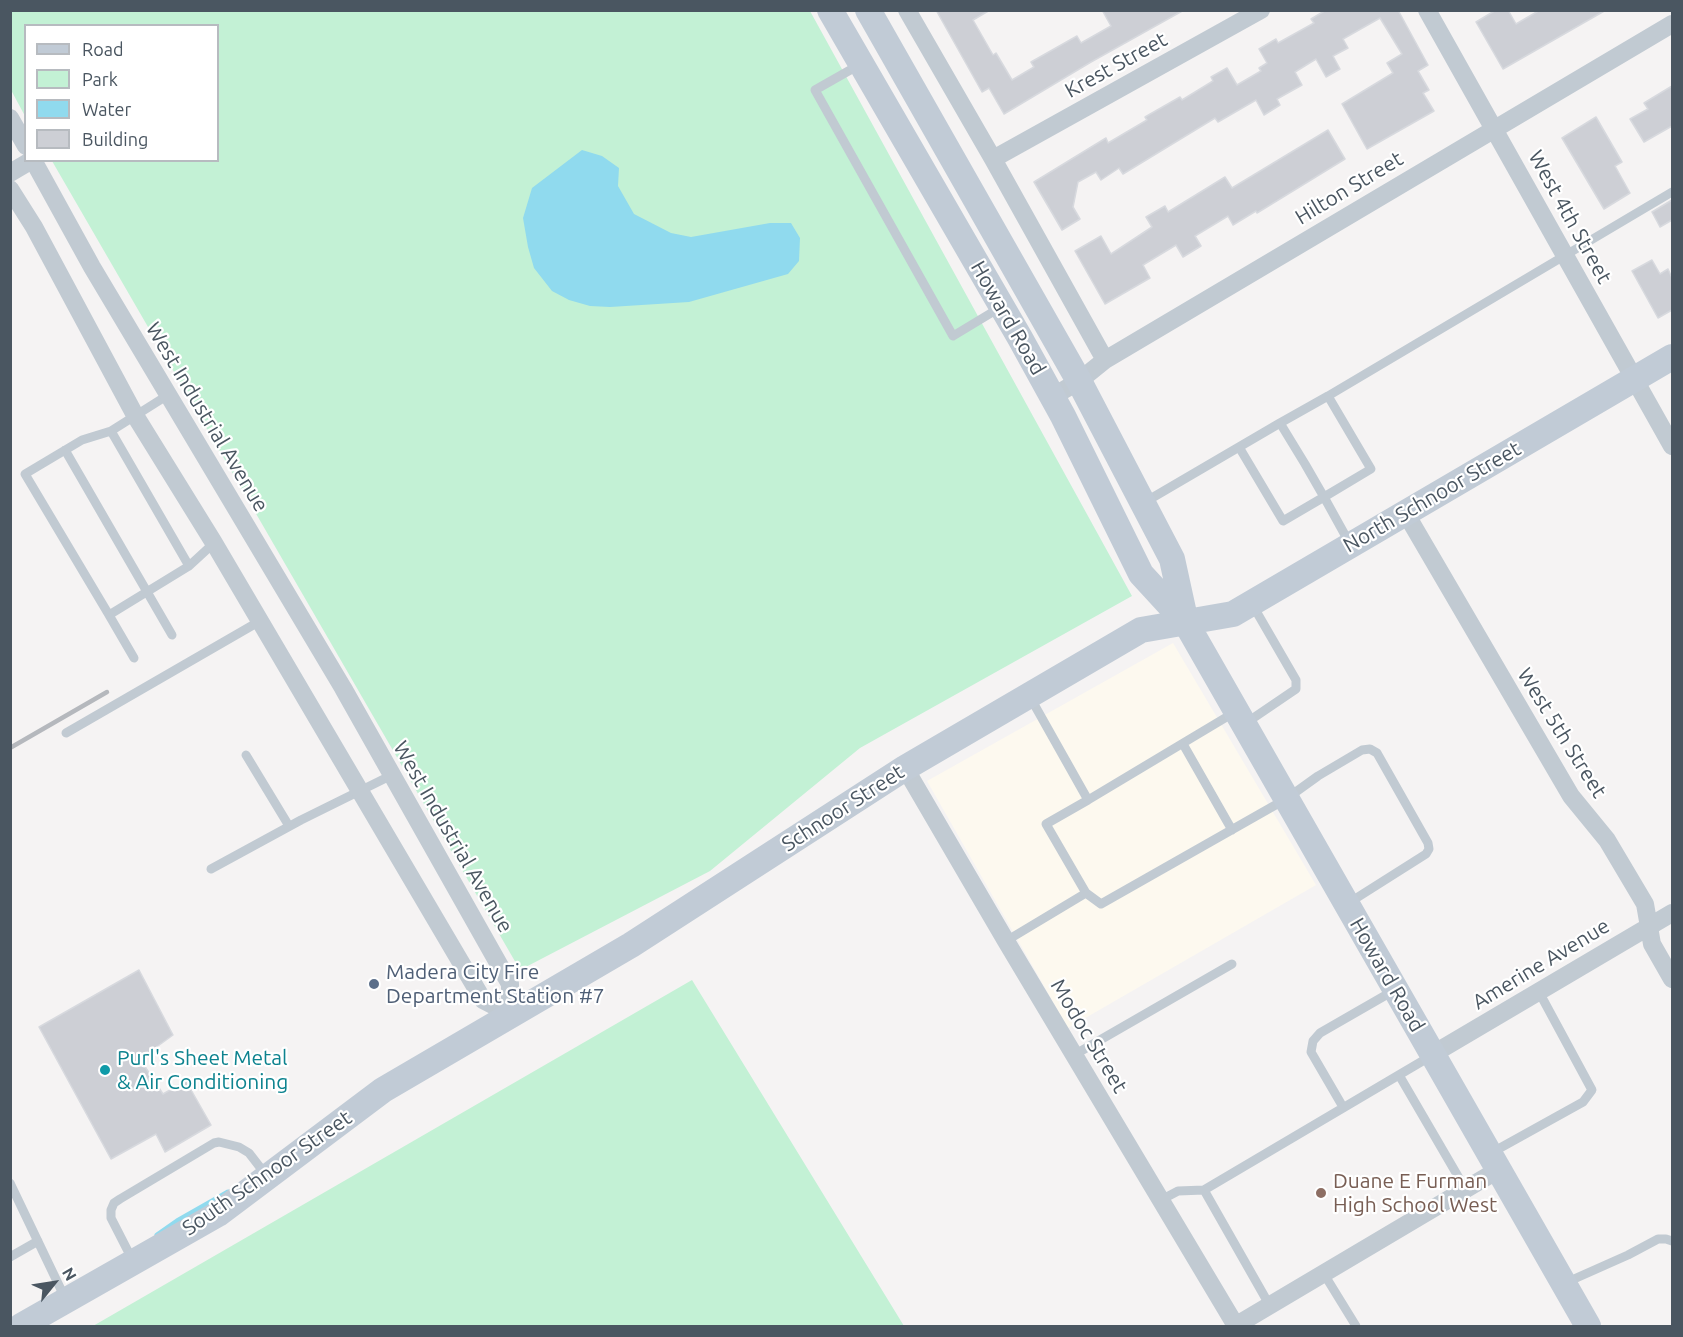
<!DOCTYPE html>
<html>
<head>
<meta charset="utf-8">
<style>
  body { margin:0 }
  #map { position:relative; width:1683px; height:1337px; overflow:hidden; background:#f5f3f3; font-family:Ubuntu,sans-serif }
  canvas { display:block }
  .frame { position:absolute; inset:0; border:12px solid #4a5661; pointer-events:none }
  .legend { position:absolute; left:24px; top:24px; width:195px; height:138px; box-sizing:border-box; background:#fff; border:2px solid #b7bbc0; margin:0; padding:8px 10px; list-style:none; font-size:18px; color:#4a5661 }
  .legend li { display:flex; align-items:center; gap:12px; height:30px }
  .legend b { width:30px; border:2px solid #b7bbc0 }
  .north { position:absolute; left:24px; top:1253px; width:60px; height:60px; -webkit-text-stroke:4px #fff; paint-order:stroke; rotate:60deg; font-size:16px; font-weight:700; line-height:24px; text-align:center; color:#4a5661 }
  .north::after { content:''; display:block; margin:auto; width:21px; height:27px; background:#4a5661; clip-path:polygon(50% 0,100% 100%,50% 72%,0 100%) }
</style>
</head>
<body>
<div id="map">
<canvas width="1683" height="1337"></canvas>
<div class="frame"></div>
<ul class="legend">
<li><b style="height:8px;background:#c1cbd6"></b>Road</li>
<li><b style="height:16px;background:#c3f1d5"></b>Park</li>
<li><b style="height:16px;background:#90daee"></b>Water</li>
<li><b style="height:16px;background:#cdcfd5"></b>Building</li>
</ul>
<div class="north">N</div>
</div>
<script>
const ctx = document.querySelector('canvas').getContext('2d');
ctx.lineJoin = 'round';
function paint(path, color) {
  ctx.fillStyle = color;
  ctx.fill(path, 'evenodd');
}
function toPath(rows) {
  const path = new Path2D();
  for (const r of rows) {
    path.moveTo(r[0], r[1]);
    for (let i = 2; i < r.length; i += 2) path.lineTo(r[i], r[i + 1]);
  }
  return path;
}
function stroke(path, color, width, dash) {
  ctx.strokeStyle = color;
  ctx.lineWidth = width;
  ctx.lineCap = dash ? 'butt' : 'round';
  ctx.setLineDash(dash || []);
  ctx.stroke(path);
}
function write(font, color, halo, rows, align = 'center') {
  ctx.font = font + ' Ubuntu,sans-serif';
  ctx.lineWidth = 4.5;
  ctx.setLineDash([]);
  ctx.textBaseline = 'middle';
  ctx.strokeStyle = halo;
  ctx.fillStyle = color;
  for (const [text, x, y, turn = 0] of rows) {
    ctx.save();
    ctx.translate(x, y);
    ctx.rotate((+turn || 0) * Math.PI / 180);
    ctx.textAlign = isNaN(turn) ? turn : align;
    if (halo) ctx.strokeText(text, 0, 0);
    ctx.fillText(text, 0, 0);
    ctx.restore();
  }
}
const commercial = toPath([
  [1173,643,1316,885,1068,1028,927,781]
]);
const green = toPath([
  [10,11,810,11,1132,596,860,748,710,871,520,970,52,161,218,160,218,26,26,26,25,116,11,90],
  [692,980,904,1326,93,1326]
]);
const water = toPath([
  [582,150,602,156,619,168,618,186,634,214,671,233,691,237,770,223,791,223,800,238,799,261,788,274,689,302,610,307,590,306,569,300,552,291,534,268,528,247,523,218,532,188]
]);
const stream = toPath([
  [157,1235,177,1221,228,1192]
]);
const building = toPath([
  [936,10,990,10,973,20,993,55,996,53,1012,80,1034,67,1031,62,1077,36,1081,43,1111,26,1102,10,1184,10,1091,62,1004,114,989,88,982,92,936,10],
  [1326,10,1398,10,1428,65,1418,71,1429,90,1423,93,1434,111,1367,149,1342,104,1393,73,1387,63,1402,54,1380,18,1343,39,1348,48,1333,56,1340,69,1326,77,1316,59,1295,72,1302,85,1277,99,1280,105,1264,115,1256,100,1218,122,1215,118,1123,174,1119,168,1101,180,1096,172,1078,182,1073,207,1080,219,1062,230,1034,182,1106,138,1108,143,1147,120,1145,117,1180,97,1182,100,1213,81,1211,77,1227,68,1237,85,1261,71,1259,68,1267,63,1259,49,1276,39,1278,43,1314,23,1311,19,1326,10],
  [1496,10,1508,10,1516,24,1540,10,1606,10,1503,69,1476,22,1496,10],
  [1672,86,1672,126,1644,142,1630,119,1648,109,1644,103,1672,86],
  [1596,117,1622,162,1615,166,1630,193,1604,209,1562,138,1596,117],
  [1328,130,1345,159,1257,213,1256,211,1233,225,1228,216,1195,236,1201,246,1183,257,1176,245,1143,265,1150,278,1105,304,1075,251,1101,236,1111,254,1152,227,1146,217,1165,206,1168,212,1225,177,1232,188,1328,130],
  [1672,200,1672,220,1660,227,1652,212,1672,200],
  [1652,260,1660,274,1668,269,1672,278,1672,310,1658,318,1632,271,1652,260],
  [139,970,173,1035,140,1059,163,1094,186,1081,211,1125,165,1152,156,1134,111,1159,39,1027,139,970]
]);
const lane = toPath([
  [859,65,815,90,953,336,1001,307],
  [168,395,111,431,82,440,25,474,109,615,189,566,214,543],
  [1328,396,1672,192],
  [111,431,189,566],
  [1239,447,1283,521,1324,497,1371,469,1328,396,1280,423,1305,464,1324,497,1350,544],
  [65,450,172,635],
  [1145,502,1280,423],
  [109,615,134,658],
  [1246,723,1296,689,1296,680,1252,604],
  [66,733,260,621],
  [1183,744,1232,830],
  [246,755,289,826],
  [1088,800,1235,712],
  [211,869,301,820,392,775],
  [1086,893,1101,904,1286,799,1318,776,1362,750,1370,749,1377,753,1428,843,1429,849,1426,854,1347,904],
  [1006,941,1086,893,1046,824,1088,800,1030,697],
  [1074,1055,1232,964],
  [1399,1075,1466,1190],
  [1343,1107,1311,1052,1313,1041,1320,1033,1393,991],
  [1491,1153,1583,1102,1592,1090,1539,992],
  [10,1183,65,1298],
  [1161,1200,1178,1191,1204,1190],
  [10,1257,38,1241],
  [132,1259,111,1218,111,1210,114,1203,120,1199,214,1143,219,1142,239,1147,249,1153,266,1175],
  [1324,1274,1356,1326],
  [1565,1283,1628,1255,1658,1239,1666,1239,1672,1241],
  [1270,1306,1204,1190,1431,1056]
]);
const street = toPath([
  [907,10,993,159,1105,360],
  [1427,10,1672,446],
  [10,118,26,146],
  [993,159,1261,10],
  [10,173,32,160],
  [10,189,34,227,136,417,214,543,483,1000,510,1014,510,984,343,688,92,267,33,160],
  [1052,397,1079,381,1105,360,1672,24],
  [1405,512,1571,796,1607,840,1645,904,1652,944,1672,979],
  [905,768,1006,941,1236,1326],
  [1433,1054,1672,913],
  [1235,1326,1498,1170]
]);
const secondary = toPath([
  [830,10,1020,338,1063,416,1141,574,1186,623,1588,1326],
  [868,10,1079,381,1172,559,1186,623],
  [21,1326,218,1214,383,1090,631,945,905,768,1141,630,1233,614,1672,357]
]);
const rail = toPath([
  [10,748,107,692]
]);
const markers = [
  [374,984,6,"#5c6f8a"],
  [105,1070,6,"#0f9aa8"],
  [1321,1193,6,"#8d6e63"]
];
const streetNames = [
  ["Krest Street",1116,65,-29],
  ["Hilton Street",1349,188,-31],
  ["West 4th Street",1570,217,61],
  ["Howard Road",1008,318,60],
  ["West Industrial Avenue",207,417,59],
  ["North Schnoor Street",1432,497,-30],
  ["West 5th Street",1562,733,58],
  ["Schnoor Street",843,808,-33],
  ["West Industrial Avenue",453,837,60],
  ["Amerine Avenue",1541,964,-31],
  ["Howard Road",1387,975,60],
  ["Modoc Street",1089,1036,59],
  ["South Schnoor Street",267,1173,-35]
];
const serviceNames = [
  ["Madera City Fire",386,972],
  ["Department Station #7",386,996]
];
const cultureNames = [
  ["Purl's Sheet Metal",117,1058],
  ["& Air Conditioning",117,1082]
];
const educationNames = [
  ["Duane E Furman",1333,1181],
  ["High School West",1333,1205]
];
paint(commercial, '#fdf9ef');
paint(green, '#c3f1d5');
paint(water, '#90daee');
stroke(stream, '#90daee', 5);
paint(building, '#cdcfd5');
stroke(building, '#d7d9de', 1.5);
stroke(lane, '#c1cad2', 9);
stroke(street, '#c1cad2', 18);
stroke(secondary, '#c1cbd6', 26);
stroke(rail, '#b5b8bd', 4.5);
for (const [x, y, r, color] of markers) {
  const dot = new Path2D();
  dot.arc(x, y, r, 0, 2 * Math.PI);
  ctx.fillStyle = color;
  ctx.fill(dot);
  stroke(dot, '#fff', 2);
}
write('21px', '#4a5661', '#fff', streetNames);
write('21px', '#4e5e75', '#fff', serviceNames, 'left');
write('21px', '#0d838f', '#fff', cultureNames, 'left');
write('21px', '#785e54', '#fff', educationNames, 'left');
</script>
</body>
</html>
